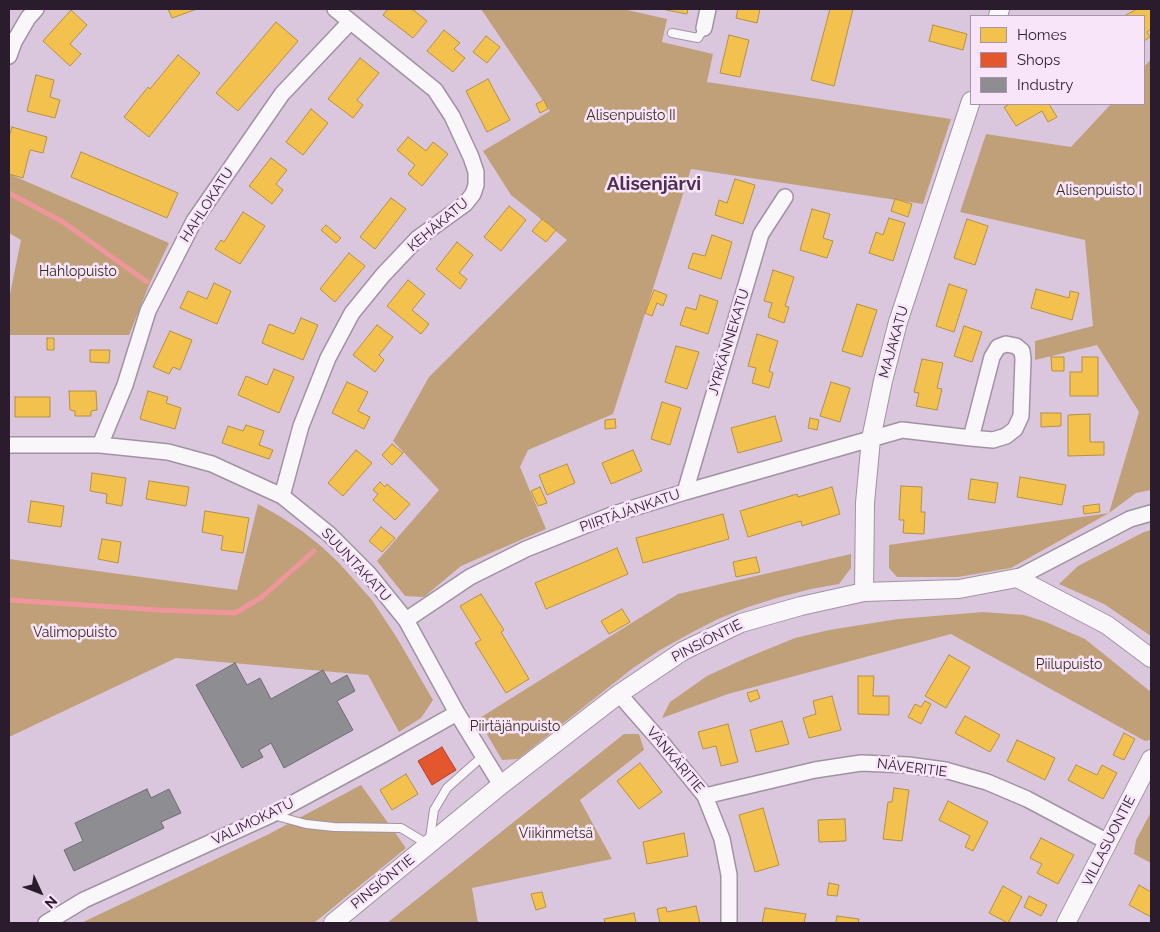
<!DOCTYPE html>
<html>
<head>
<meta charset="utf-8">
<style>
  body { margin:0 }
  #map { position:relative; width:1160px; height:932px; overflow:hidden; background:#dac7dd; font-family:Raleway,sans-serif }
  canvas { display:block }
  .frame { position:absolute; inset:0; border:10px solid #2a1c2c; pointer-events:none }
  .legend { position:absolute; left:970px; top:15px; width:175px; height:90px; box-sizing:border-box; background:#f8e5fa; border:1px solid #a695a8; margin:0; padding:6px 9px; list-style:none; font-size:15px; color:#2a1c2c }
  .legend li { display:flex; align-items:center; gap:10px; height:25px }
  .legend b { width:25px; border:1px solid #a695a8 }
  .north { position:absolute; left:15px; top:867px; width:50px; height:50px; -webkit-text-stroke:4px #f8e5fa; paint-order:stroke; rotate:133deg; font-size:14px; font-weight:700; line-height:20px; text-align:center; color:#2a1c2c }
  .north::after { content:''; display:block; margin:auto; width:18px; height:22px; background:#2a1c2c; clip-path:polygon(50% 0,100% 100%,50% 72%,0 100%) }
</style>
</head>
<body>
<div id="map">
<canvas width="1160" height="932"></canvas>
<div class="frame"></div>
<ul class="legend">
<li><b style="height:14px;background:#f2c14e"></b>Homes</li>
<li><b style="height:14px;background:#e4572e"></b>Shops</li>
<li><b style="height:14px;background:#8d8d92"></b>Industry</li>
</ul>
<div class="north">N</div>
</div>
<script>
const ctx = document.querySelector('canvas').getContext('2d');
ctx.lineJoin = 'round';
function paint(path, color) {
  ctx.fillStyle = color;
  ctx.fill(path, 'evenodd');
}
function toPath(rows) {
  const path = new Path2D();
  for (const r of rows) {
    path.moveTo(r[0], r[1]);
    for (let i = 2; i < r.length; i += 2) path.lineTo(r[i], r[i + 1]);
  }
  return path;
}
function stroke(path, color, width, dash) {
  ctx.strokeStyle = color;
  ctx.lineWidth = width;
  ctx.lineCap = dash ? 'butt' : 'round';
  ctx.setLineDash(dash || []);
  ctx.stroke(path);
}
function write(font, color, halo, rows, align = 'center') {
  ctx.font = font + ' Raleway,sans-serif';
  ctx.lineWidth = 5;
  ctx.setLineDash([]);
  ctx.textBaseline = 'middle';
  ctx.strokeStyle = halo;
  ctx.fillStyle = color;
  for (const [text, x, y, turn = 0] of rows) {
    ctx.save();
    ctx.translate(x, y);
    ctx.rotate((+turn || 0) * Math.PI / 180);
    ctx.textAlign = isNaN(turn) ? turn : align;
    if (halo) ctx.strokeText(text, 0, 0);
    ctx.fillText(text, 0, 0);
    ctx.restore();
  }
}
const forest = toPath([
  [481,9,623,9,667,19,662,42,713,54,707,82,951,119,923,204,691,169,613,414,528,450,520,467,546,529,461,566,424,597,405,596,377,561,439,490,393,441,429,377,567,240,511,195,483,151,550,111],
  [1151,59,1151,490,1136,493,1109,513,1011,568,958,577,897,577,889,568,889,545,1109,513,1139,412,1097,345,1035,360,1035,341,1093,326,1085,240,960,212,986,134,1071,147,1111,104,1144,104,1144,67],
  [9,174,169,243,150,283,129,335,9,335,9,299,21,240,9,233],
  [258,504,281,517,302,531,321,546,339,563,372,600,397,638,433,700,421,718,399,732,368,675,176,658,9,737,9,559,237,590],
  [1151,530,1151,636,1104,604,1059,584,1078,566,1144,532],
  [851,554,851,568,839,584,811,589,780,597,748,607,718,619,689,634,660,650,633,668,518,759,502,760,478,719,678,594],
  [983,612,1024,615,1046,622,1085,639,1151,692,1150,740,1145,741,951,634,728,694,662,718,670,702,707,676,746,658,795,638,829,630,898,619],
  [624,734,639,734,644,750,580,800,612,859,472,888,478,923,387,923],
  [361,785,406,848,314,923,81,923,269,834],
  [1151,812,1151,863,1134,854,1136,840]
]);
const homes = toPath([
  [168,9,197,9,172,18,168,9],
  [388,9,412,9,427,21,413,38,383,15,388,9],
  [666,9,688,9,687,14,666,10,666,9],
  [738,9,760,9,757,23,736,18,738,9],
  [830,9,853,9,834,86,811,80,830,9],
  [1137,9,1151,9,1151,29,1147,32,1150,37,1144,41,1144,16,1124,16,1137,9],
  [71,10,87,25,70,44,81,54,70,66,43,41,71,10],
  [276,22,298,41,238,111,216,93,276,22],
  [933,25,967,34,963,50,929,41,933,25],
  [444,30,460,43,454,49,465,58,453,72,427,51,444,30],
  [729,35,749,40,740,77,720,73,729,35],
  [486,36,500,47,487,63,473,52,486,36],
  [178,55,200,73,149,137,124,117,148,87,150,89,178,55],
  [360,58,379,73,357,100,363,105,353,118,328,99,360,58],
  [36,75,54,80,50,97,60,100,55,118,27,111,36,75],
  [488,79,510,120,487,132,466,91,488,79],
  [544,100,548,109,540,113,536,104,544,100],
  [1010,104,1049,104,1057,117,1048,122,1042,111,1016,126,1004,107,1010,104],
  [311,109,328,123,303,155,286,142,311,109],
  [12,127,47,137,43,153,30,150,23,178,9,174,9,137,12,127],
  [408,137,426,151,433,142,448,154,422,186,408,174,415,165,397,150,408,137],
  [81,152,178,193,167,218,71,177,81,152],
  [271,158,287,170,276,184,283,190,272,204,249,186,271,158],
  [735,179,755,185,743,224,715,215,719,200,727,203,735,179],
  [391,198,406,209,375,249,360,237,391,198],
  [895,199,912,204,908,217,891,211,895,199],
  [509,206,526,220,501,251,484,237,509,206],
  [812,209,830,214,823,238,833,241,827,258,800,250,812,209],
  [243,212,265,226,240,264,215,249,221,240,224,242,243,212],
  [889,218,905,223,893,261,869,253,876,232,883,235,889,218],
  [542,219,556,230,546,242,532,231,542,219],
  [967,219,988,226,975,265,954,258,967,219],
  [326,225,341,238,336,243,321,230,326,225],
  [712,235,732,242,721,279,688,268,693,253,705,256,712,235],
  [457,242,473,255,459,273,467,279,460,289,436,269,457,242],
  [349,253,365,266,335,302,320,289,349,253],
  [773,270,794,277,785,306,789,307,784,323,768,317,772,303,764,301,773,270],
  [408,280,425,294,412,310,429,324,421,334,387,306,408,280],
  [214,283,231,291,217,324,180,308,188,291,207,299,214,283],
  [949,284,967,290,954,332,936,326,949,284],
  [1036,289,1069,298,1070,291,1079,293,1072,320,1031,308,1036,289],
  [654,290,667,295,663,306,657,303,652,316,645,313,654,290],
  [700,295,718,301,708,334,680,325,686,307,696,310,700,295],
  [857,304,877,310,862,357,842,351,857,304],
  [301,318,318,325,303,360,262,343,269,324,294,334,301,318],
  [377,325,393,337,379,355,384,360,375,372,353,355,377,325],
  [964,326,982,332,972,362,954,356,964,326],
  [170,331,192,340,180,370,173,367,169,374,153,367,170,331],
  [757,334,778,341,769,371,773,373,769,388,752,383,756,368,748,366,757,334],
  [47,338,54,338,54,350,47,350,47,338],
  [676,346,699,352,687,389,665,382,676,346],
  [90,350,110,350,109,363,90,362,90,350],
  [1051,357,1064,357,1064,371,1052,371,1051,357],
  [1082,357,1098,357,1098,396,1070,396,1070,372,1082,372,1082,357],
  [922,359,943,363,937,388,942,389,937,410,916,406,919,393,914,392,922,359],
  [274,369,294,377,279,413,238,395,246,376,267,385,274,369],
  [347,382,368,392,358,411,370,417,364,429,332,413,347,382],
  [831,382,850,388,840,422,820,416,831,382],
  [69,391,96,391,97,410,91,411,91,416,75,416,75,411,70,410,69,391],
  [148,391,168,397,166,403,181,408,175,429,140,419,148,391],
  [15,397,50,397,50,417,15,417,15,397],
  [662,402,681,408,670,445,651,439,662,402],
  [1041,413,1061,413,1061,426,1041,427,1041,413],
  [1090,414,1090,442,1104,442,1104,455,1068,456,1068,415,1090,414],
  [775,416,782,441,738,453,731,428,775,416],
  [810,418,819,420,817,430,808,428,810,418],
  [615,419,616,428,605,429,605,420,615,419],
  [246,425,264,431,259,445,273,450,269,459,222,443,228,426,243,431,246,425],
  [392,444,403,453,392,465,382,455,392,444],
  [356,450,372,463,343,496,328,483,356,450],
  [633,450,642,471,611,484,602,463,633,450],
  [567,464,575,483,547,495,539,475,567,464],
  [92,473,126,478,122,506,106,503,107,494,90,491,92,473],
  [1020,477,1066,485,1062,505,1017,497,1020,477],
  [971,479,998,483,995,503,968,499,971,479],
  [149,481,189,487,186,506,146,499,149,481],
  [380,482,385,487,387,484,410,504,395,520,373,500,378,494,373,490,380,482],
  [901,486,922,487,921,512,925,512,924,534,903,533,904,520,899,520,901,486],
  [540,487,547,503,538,506,531,491,540,487],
  [832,487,840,514,802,526,801,521,748,537,740,511,797,494,798,497,832,487],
  [31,501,64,506,61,527,28,522,31,501],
  [1099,504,1100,512,1084,514,1083,506,1099,504],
  [205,511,249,518,243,553,221,550,223,536,202,532,205,511],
  [723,514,729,539,643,563,636,538,723,514],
  [381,527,395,538,382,552,369,541,381,527],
  [102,539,121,542,118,563,98,559,102,539],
  [617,548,628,574,546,609,535,583,617,548],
  [756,557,760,572,736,577,733,562,756,557],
  [481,594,504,630,501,632,529,679,506,693,475,643,481,640,460,606,481,594],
  [622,609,630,622,609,634,601,621,622,609],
  [949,655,970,667,946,708,925,696,949,655],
  [858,676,874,676,873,696,889,696,889,715,858,714,858,676],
  [757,690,760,698,750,702,747,693,757,690],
  [832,696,841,730,809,738,803,718,816,714,813,701,832,696],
  [925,701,931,704,921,724,908,717,915,704,921,707,925,701],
  [965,716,1000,735,990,752,955,733,965,716],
  [782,721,789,744,756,752,750,730,782,721],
  [728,724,738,762,721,766,716,746,703,749,698,732,728,724],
  [1124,733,1135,739,1124,760,1113,755,1124,733],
  [1017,740,1055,758,1045,780,1007,761,1017,740],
  [640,763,662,792,639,809,617,781,640,763],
  [1076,765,1097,775,1102,765,1117,773,1103,799,1068,780,1076,765],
  [406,774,418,794,392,810,380,790,406,774],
  [894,788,909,790,902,841,883,839,888,802,892,802,894,788],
  [948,801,988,822,973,851,965,847,970,836,939,820,948,801],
  [763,808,779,865,755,872,739,815,763,808],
  [845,819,846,841,819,842,818,820,845,819],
  [684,833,688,856,647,864,643,842,684,833],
  [1041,838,1074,855,1058,884,1037,873,1042,864,1030,858,1041,838],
  [829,883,839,885,837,896,827,895,829,883],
  [1139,885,1151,892,1151,917,1129,905,1139,885],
  [1003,886,1022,897,1008,923,989,913,1003,886],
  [542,892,546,907,536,910,531,894,542,892],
  [1029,896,1047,905,1041,916,1024,907,1029,896],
  [696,906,700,923,660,923,657,909,666,907,667,912,696,906],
  [765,908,806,914,804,923,762,923,765,908],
  [634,913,636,923,605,923,604,919,634,913],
  [837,916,859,919,858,923,836,923,837,916]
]);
const shops = toPath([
  [442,747,456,770,432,785,418,761,442,747]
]);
const industry = toPath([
  [235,663,247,685,260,678,271,699,323,670,331,684,347,675,355,691,337,701,353,730,284,768,271,743,259,750,263,757,242,768,196,685,235,663],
  [147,789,151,798,169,789,181,813,161,822,164,828,74,871,64,850,83,841,75,823,147,789]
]);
const stream = toPath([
  [9,193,63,222,147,282],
  [9,600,159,610,235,613,262,597,314,551]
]);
const service = toPath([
  [672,33,698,38,704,28],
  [273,815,306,824,334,827,401,828,429,845,434,810,447,788,483,756]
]);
const minor = toPath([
  [704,28,708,9],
  [9,56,14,42,28,18,36,9],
  [9,445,100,445,168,452,212,464,282,496,329,534,368,573,406,620,457,713,501,785],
  [100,445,125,385,148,311,194,221,282,94,350,22],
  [685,492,761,234,785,197],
  [282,496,301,426,328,358,352,313,383,275,418,238,465,204,473,194,476,185,476,172,471,157,452,116,435,90,335,9],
  [1017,578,1130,519,1151,513],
  [406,620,470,577,526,549,614,514,685,492,902,430,971,438,993,440,1006,436,1015,429,1021,416,1023,359,1022,351,1016,346,1006,344,998,347,992,357,971,438],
  [619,694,662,743,705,796,722,839,729,875,729,923],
  [705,796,815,770,861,763,908,765,945,770,987,782,1027,799,1108,842],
  [46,923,84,900,271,815,384,754,457,713]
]);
const tertiary = toPath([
  [998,16,1000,9],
  [864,592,865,503,871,439,883,381,898,322,971,101],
  [333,923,501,785,619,694,683,651,741,623,801,606,864,592,959,589,1017,578,1107,625,1151,658],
  [1066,923,1151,759]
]);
const parkNames = [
  ["Alisenpuisto II",631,116],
  ["Alisenpuisto I",1099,191],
  ["Hahlopuisto",78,272],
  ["Valimopuisto",75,633],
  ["Piilupuisto",1069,665],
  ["Piirtäjänpuisto",515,727],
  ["Viikinmetsä",556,834]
];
const streetNames = [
  ["HAHLOKATU",207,205,-57],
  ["KEHÄKATU",438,225,-40],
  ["JYRKÄNNEKATU",729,342,-73],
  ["MAJAKATU",894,342,-74],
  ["PIIRTÄJÄNKATU",630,511,-19],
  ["SUUNTAKATU",356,565,47],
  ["PINSIÖNTIE",707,641,-27],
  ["VÄNKÄRITIE",675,760,50],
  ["NÄVERITIE",912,768,7],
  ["VALIMOKATU",253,822,-26],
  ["VILLASUONTIE",1109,841,-63],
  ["PINSIÖNTIE",383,882,-39]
];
const districtNames = [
  ["Alisenjärvi",654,184]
];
paint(forest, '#c0a079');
paint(homes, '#f2c14e');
stroke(homes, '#b69044', 1);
paint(shops, '#e4572e');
stroke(shops, '#ac452d', 1);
paint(industry, '#8d8d92');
stroke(industry, '#6f6b73', 1);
stroke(stream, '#ee969b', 5);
stroke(service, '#a192a3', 10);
stroke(minor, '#a192a3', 18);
stroke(tertiary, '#a192a3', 20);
stroke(service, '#f9f7fa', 8);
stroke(minor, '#f9f7fa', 15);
stroke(tertiary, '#f9f7fa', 18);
write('14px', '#382d1a', '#f8e5fa', parkNames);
write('14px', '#2a1c2c', '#f8e5fa', streetNames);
write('bold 19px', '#4d2f52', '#f8e5fa', districtNames);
</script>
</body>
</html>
